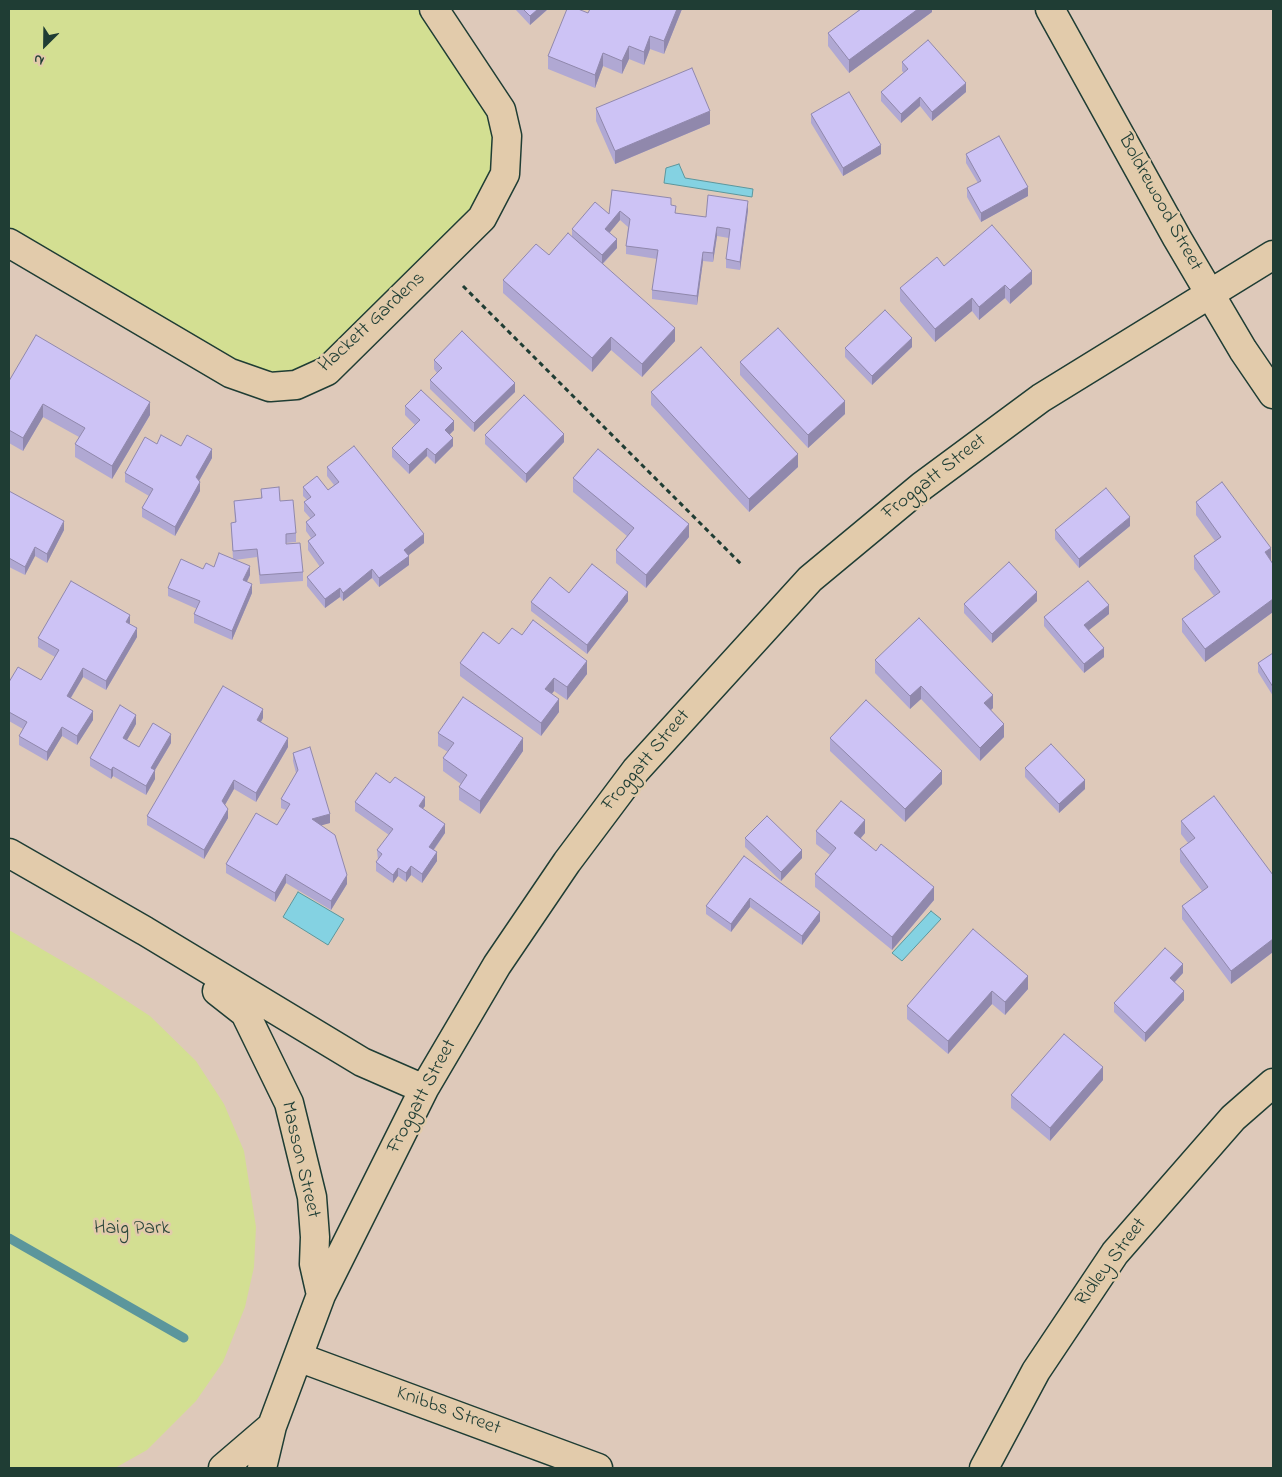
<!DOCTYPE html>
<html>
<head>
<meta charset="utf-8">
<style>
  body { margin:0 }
  #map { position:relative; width:1282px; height:1477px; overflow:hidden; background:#dec9ba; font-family:"Indie Flower",sans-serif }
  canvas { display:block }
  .frame { position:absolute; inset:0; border:10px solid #1f3d34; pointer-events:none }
  .north { position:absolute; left:20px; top:20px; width:50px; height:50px; -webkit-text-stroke:4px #e2cbab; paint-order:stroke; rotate:203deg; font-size:14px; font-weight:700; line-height:20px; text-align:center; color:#1f3d34 }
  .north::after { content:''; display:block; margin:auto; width:18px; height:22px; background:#1f3d34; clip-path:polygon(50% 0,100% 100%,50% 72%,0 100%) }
</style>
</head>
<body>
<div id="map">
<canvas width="1282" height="1477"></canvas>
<div class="frame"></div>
<div class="north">N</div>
</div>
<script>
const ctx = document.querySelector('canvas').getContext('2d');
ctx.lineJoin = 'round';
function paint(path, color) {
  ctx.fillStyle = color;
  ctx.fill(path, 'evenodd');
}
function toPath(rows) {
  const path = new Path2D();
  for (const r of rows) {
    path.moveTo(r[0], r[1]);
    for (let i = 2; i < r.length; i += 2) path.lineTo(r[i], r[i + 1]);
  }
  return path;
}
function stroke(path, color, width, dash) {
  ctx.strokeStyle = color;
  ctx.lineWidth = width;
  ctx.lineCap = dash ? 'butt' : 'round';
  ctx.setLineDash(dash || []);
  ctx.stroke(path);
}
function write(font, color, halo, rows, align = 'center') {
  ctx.font = font + ' "Indie Flower",sans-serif';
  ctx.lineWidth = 5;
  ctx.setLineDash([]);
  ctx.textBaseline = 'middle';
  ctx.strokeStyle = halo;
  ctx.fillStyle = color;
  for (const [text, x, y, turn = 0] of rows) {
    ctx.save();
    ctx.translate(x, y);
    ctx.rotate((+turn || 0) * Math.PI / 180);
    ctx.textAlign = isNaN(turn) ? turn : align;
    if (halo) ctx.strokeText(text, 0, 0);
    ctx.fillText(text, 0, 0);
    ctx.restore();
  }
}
const green = toPath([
  [9,9,418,9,481,102,496,141,497,159,480,199,324,353,307,366,288,375,270,375,233,365,9,230],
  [9,930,93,979,150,1016,196,1061,224,1104,244,1151,256,1227,254,1267,245,1307,223,1362,196,1401,147,1450,115,1468,9,1468]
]);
const water = toPath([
  [679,164,685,178,753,189,752,197,664,183,666,168,679,164],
  [298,892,344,919,328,945,283,917,298,892],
  [931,911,941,919,902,961,892,953,931,911]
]);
const stream = toPath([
  [9,1238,184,1338]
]);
const path = toPath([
  [463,286,742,565]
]);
const minor = toPath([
  [1050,9,1177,238,1243,350,1273,394],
  [9,243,230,373,270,387,296,385,327,371,482,218,505,174,507,136,501,110,434,9],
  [9,853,145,931,362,1062,424,1089],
  [217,991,245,1013,289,1103,312,1197,315,1237,314,1264,321,1295],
  [298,1357,598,1468],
  [223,1468,272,1426],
  [262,1468,272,1426,321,1295,424,1089,497,965,567,862,636,770,810,579,922,486,1041,398,1273,255],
  [984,1468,1036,1371,1115,1253,1233,1118,1273,1083]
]);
const wall = toPath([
  [515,9,548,9,530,25],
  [590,9,682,9,664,54,650,49,644,65,629,59,622,74,603,66,595,88,548,69,548,56,588,13],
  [857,9,932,9,932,12,849,73,828,46,828,33,858,11],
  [902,62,966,92,932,121,920,106,901,123,881,101,881,92,904,73,902,71],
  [596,108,710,124,615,164,596,121],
  [811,114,881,154,843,176,811,123],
  [966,154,1028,196,981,222,967,197,967,188,978,183,966,163],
  [612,190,671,205,676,213,706,217,748,210,740,270,726,268,726,259,729,238,717,236,713,262,703,261,697,305,652,299,652,290,657,259,626,254,626,246,628,227,620,220,610,232,617,248,603,264,675,341,642,377,611,350,592,372,503,293,503,280,549,255,572,237,572,229,609,214],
  [944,266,1032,284,1010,304,1005,298,979,320,972,311,935,342,900,301,900,288],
  [912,347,872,385,845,357,845,348],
  [434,360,515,392,474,432,430,389,430,380,437,373,434,369],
  [740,362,845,414,808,448,740,375],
  [9,381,150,415,112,479,75,457,75,444,79,437,43,417,23,451,9,443],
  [651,392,798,467,749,512,651,405],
  [405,406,454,430,450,434,453,446,435,464,427,456,409,474,392,457,392,448,415,425,405,415],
  [485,435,564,442,526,483,485,444],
  [157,444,181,446,212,458,199,481,200,491,175,536,142,517,142,508,149,496,125,482,125,473],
  [327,467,424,543,408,555,409,565,379,587,372,578,343,601,340,597,325,608,307,586,307,577,320,567,308,550,308,541,311,538,306,531,306,522,311,519,304,511,304,502,307,500,303,496,303,487,328,490,334,485,327,476],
  [573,478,689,537,646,588,616,563,616,550,627,536,573,492],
  [261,489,280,501,296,533,296,542,286,543,286,544,303,572,303,581,260,584,257,557,235,560,250,575,247,582,252,593,232,640,194,623,194,614,197,609,168,596,168,588,203,569,214,567,233,559,231,523,235,522,234,501,261,498],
  [9,491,64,530,47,563,35,556,25,575,9,567],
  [1196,502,1271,561,1273,564,1273,612,1205,662,1182,632,1182,619,1214,596,1194,569,1194,556,1215,541,1196,515],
  [1130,526,1079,568,1055,539,1055,530],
  [569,593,628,601,587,654,531,611,531,602],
  [1037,601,992,643,964,613,964,604],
  [1109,614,1089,630,1104,657,1084,673,1044,626,1044,617],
  [130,624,137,637,106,690,83,677,71,698,93,720,77,745,62,736,47,761,19,745,19,736,23,729,9,721,9,682,41,680,55,657,38,647,38,638],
  [522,635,587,674,567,700,554,691,552,694,559,712,541,736,460,676,460,663,499,644],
  [1273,653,1273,696,1258,672,1258,663],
  [875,660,993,708,990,710,1004,737,980,761,921,699,910,709,875,673],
  [263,718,261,722,288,747,256,802,234,789,225,805,228,818,204,859,147,825,147,816],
  [136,724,127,740,139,747,171,743,155,770,155,779,146,795,113,776,111,779,90,766,90,758],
  [438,733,523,751,480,814,459,800,459,787,461,784,443,771,443,758,448,752,438,746],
  [830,738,942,784,905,822,830,751],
  [293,753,330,823,321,825,347,884,331,910,286,883,275,902,226,873,226,864,277,825,286,810,281,808,281,799,296,773,293,761],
  [1025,768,1085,789,1059,813,1025,777],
  [355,802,425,806,423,808,445,833,434,850,437,861,422,883,411,875,406,882,398,876,393,883,376,871,376,862,378,860,377,850,389,835,355,811],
  [1181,821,1273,875,1273,952,1231,984,1182,919,1182,906,1202,891,1180,862,1180,849,1188,843,1181,834],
  [816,831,865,833,860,839,934,900,892,950,815,887,815,874,830,855,816,844],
  [745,838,802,858,781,881,745,847],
  [744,856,820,921,802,945,750,907,731,932,706,914,706,906],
  [1183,973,1175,982,1184,1000,1145,1042,1114,1012,1114,1003],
  [1028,976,1028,989,1005,1015,992,1004,948,1054,907,1019,907,1006],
  [1103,1080,1050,1141,1011,1108,1011,1095]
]);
const shadedWall = toPath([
  [538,9,548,9,530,25,530,16],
  [677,9,682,9,664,54,664,41],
  [918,9,932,9,932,12,849,73,849,60],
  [650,36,650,49,644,65,644,52],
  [629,46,629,59,622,74,622,61],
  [603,53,603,66,595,88,595,75],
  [966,83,966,92,932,121,932,112],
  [920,97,920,106,901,123,901,114],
  [710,111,710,124,615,164,615,151],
  [881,145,881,154,843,176,843,168],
  [1028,187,1028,196,981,222,981,213],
  [748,201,748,210,740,270,740,262],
  [620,211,620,220,605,238,605,229],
  [717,227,717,236,713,262,713,253],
  [617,239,617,248,602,264,602,255],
  [703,252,703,261,697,305,697,296],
  [1032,271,1032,284,1010,304,1010,290],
  [1005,285,1005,298,979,320,979,307],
  [972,298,972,311,935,342,935,329],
  [675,328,675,341,642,377,642,364],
  [611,337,611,350,592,372,592,358],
  [912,338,912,347,872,385,872,376],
  [515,383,515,392,474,432,474,423],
  [845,401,845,414,808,448,808,435],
  [150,402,150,415,112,479,112,466],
  [43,404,43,417,23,451,23,438],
  [454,421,454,430,445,439,445,430],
  [564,434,564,442,526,483,526,474],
  [453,438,453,446,435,464,435,455],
  [427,448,427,456,409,474,409,465],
  [212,449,212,458,196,486,196,477],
  [798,454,798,467,749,512,749,499],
  [200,482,200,491,175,536,175,527],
  [1130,517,1130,526,1079,568,1079,559],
  [64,521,64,530,47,563,47,554],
  [689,524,689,537,646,588,646,575],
  [424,534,424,543,404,559,404,550],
  [35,547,35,556,25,575,25,567],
  [1271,548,1271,561,1265,552],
  [409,556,409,565,379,587,379,578],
  [250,566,250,575,243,589,243,580],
  [372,569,372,578,343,601,343,593],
  [252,584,252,593,232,640,232,631],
  [340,588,340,597,325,608,325,599],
  [628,592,628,601,587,654,587,645],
  [1037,592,1037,601,992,643,992,634],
  [1273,599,1273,612,1205,662,1205,649],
  [1109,605,1109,614,1084,634,1084,625],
  [130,615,130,624,126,622],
  [137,628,137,637,106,690,106,681],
  [1104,648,1104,657,1084,673,1084,664],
  [587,661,587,674,567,700,567,687],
  [83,668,83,677,67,704,67,696],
  [554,678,554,691,545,702,545,689],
  [921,686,921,699,910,709,910,696],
  [993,695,993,708,984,717,984,703],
  [559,699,559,712,541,736,541,723],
  [263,709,263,718,257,729,257,720],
  [93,711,93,720,77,745,77,736],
  [136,715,136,724,123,747,123,738],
  [1004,724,1004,737,980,761,980,748],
  [62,727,62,736,47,761,47,752],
  [171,734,171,743,152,775,155,770,155,779,146,795,146,786,151,768],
  [288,738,288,747,256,802,256,793],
  [523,738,523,751,480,814,480,801],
  [113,767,113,776,111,779,111,770],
  [942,771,942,784,905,822,905,809],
  [234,780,234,789,222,810,222,801],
  [1085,780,1085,789,1059,813,1059,804],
  [425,797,425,806,419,814,419,806],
  [228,809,228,818,204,859,204,850],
  [330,814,330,823,312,828,312,819],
  [865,820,865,833,854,846,854,833],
  [445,824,445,833,429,856,429,847],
  [802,850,802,858,781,881,781,872],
  [437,852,437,861,422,883,422,874],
  [411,866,411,875,406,882,406,873],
  [398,868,398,876,393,883,393,875],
  [286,874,286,883,275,902,275,893],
  [347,875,347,884,331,910,331,901],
  [934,887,934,900,892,950,892,937],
  [750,898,750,907,731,932,731,924],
  [820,912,820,921,802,945,802,936],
  [1273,939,1273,952,1231,984,1231,971],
  [1183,964,1183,973,1170,987,1170,978],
  [1028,976,1028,989,1005,1015,1005,1002],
  [992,991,992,1004,948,1054,948,1041],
  [1184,991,1184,1000,1145,1042,1145,1033],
  [1103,1067,1103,1080,1050,1141,1050,1128]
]);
const building = toPath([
  [523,9,538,9,530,16,523,9],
  [567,9,578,9,588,13,590,9,677,9,664,41,650,36,644,52,629,46,622,61,603,53,595,75,548,56,567,9],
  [861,9,918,9,849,60,828,33,861,9],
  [928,40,966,83,932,112,920,97,901,114,881,92,908,69,902,62,928,40],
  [692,68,710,111,615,151,596,108,692,68],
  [849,92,881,145,843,168,811,114,849,92],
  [999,136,1028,187,981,213,967,188,981,181,966,154,999,136],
  [612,190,671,198,671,205,676,206,675,213,706,217,708,195,748,201,740,262,726,259,730,229,717,227,713,253,703,252,697,296,652,290,658,250,626,246,630,219,620,211,605,229,617,239,602,255,572,229,595,202,609,214,612,190],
  [992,225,1032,271,1010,290,1005,285,979,307,972,298,935,329,900,288,937,257,944,266,992,225],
  [568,233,675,328,642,364,611,337,592,358,503,280,536,244,549,255,568,233],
  [885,310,912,338,872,376,845,348,885,310],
  [778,328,845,401,808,435,740,362,778,328],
  [462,331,515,383,474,423,430,380,442,368,434,360,462,331],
  [36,335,150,402,112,466,75,444,85,428,43,404,23,438,9,430,9,381,36,335],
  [701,347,798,454,749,499,651,392,701,347],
  [421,390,454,421,445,430,453,438,435,455,427,448,409,465,392,448,420,420,405,406,421,390],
  [524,395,564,434,526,474,485,435,524,395],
  [161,435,181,446,187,435,212,449,196,477,200,482,175,527,142,508,153,489,125,473,145,437,157,444,161,435],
  [354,446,424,534,404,550,409,556,379,578,372,569,343,593,340,588,325,599,307,577,324,563,308,541,316,535,306,522,315,515,304,502,311,497,303,487,317,476,328,490,339,482,327,467,354,446],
  [598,449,689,524,646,575,616,550,634,528,573,478,598,449],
  [1222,482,1271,548,1265,552,1273,564,1273,599,1205,649,1182,619,1220,592,1194,556,1221,537,1196,502,1222,482],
  [279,487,280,501,293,500,296,533,286,534,286,544,300,543,303,572,260,575,257,549,233,551,231,523,236,522,234,501,262,498,261,489,279,487],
  [1106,488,1130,517,1079,559,1055,530,1106,488],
  [9,491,64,521,47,554,35,547,25,567,9,558,9,491],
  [219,553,250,566,243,580,252,584,232,631,194,614,200,601,168,588,181,559,203,569,206,563,214,567,219,553],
  [1009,562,1037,592,992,634,964,604,1009,562],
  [592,564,628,592,587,645,531,602,550,577,569,593,592,564],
  [71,581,130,615,126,622,137,628,106,681,83,668,67,696,93,711,77,736,62,727,47,752,19,736,27,722,9,712,9,682,18,667,41,680,59,650,38,638,71,581],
  [1088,581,1109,605,1084,625,1104,648,1084,664,1044,617,1088,581],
  [919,618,993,695,984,703,1004,724,980,748,921,686,910,696,875,660,919,618],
  [533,620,587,661,567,687,554,678,545,689,559,699,541,723,460,663,483,632,499,644,512,628,522,635,533,620],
  [1273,653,1273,687,1258,663,1273,653],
  [223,686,263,709,257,720,288,738,256,793,234,780,222,801,228,809,204,850,147,816,223,686],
  [463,697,523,738,480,801,459,787,467,775,443,758,454,743,438,733,463,697],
  [866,700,942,771,905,809,830,738,866,700],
  [120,705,136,715,123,738,139,747,153,723,171,734,151,768,155,770,146,786,113,767,111,770,90,758,120,705],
  [1051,744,1085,780,1059,804,1025,768,1051,744],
  [310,747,330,814,312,819,335,835,347,875,331,901,286,874,275,893,226,864,256,813,277,825,290,804,281,799,298,770,293,753,310,747],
  [376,773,390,783,395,777,425,797,419,806,445,824,429,847,437,852,422,874,411,866,406,873,398,868,393,875,376,862,382,854,377,850,393,829,355,802,376,773],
  [1214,796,1273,875,1273,939,1231,971,1182,906,1208,887,1180,849,1195,838,1181,821,1214,796],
  [841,801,865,820,854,833,876,851,881,844,934,887,892,937,815,874,836,848,816,831,841,801],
  [767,816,802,850,781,872,745,838,767,816],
  [744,856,820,912,802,936,750,898,731,924,706,906,744,856],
  [973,929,1028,976,1005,1002,992,991,948,1041,907,1006,973,929],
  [1165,948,1183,964,1170,978,1184,991,1145,1033,1114,1003,1165,948],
  [1064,1034,1103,1067,1050,1128,1011,1095,1064,1034]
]);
const streetNames = [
  ["Boldrewood Street",1159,203,61],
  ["Hackett Gardens",373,323,-43],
  ["Froggatt Street",935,478,-38],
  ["Froggatt Street",647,761,-50],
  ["Froggatt Street",423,1097,-62],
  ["Masson Street",299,1160,77],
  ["Ridley Street",1112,1263,-53],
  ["Knibbs Street",448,1412,20]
];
const parkNames = [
  ["Haig Park",132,1230]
];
paint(green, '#d3df92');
paint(water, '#84d2e2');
stroke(water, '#5c969c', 1);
stroke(stream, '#5c969c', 9);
stroke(minor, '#1f3d34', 31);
stroke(path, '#1f3d34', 3, [5, 4]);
stroke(minor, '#e2cbab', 28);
paint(wall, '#b0a8d3');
paint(shadedWall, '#9088ac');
paint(building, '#cdc3f5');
stroke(building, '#9088ac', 1);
write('20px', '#1f3d34', '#e2cbab', streetNames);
write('20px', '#284539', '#e2cbab', parkNames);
</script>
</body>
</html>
